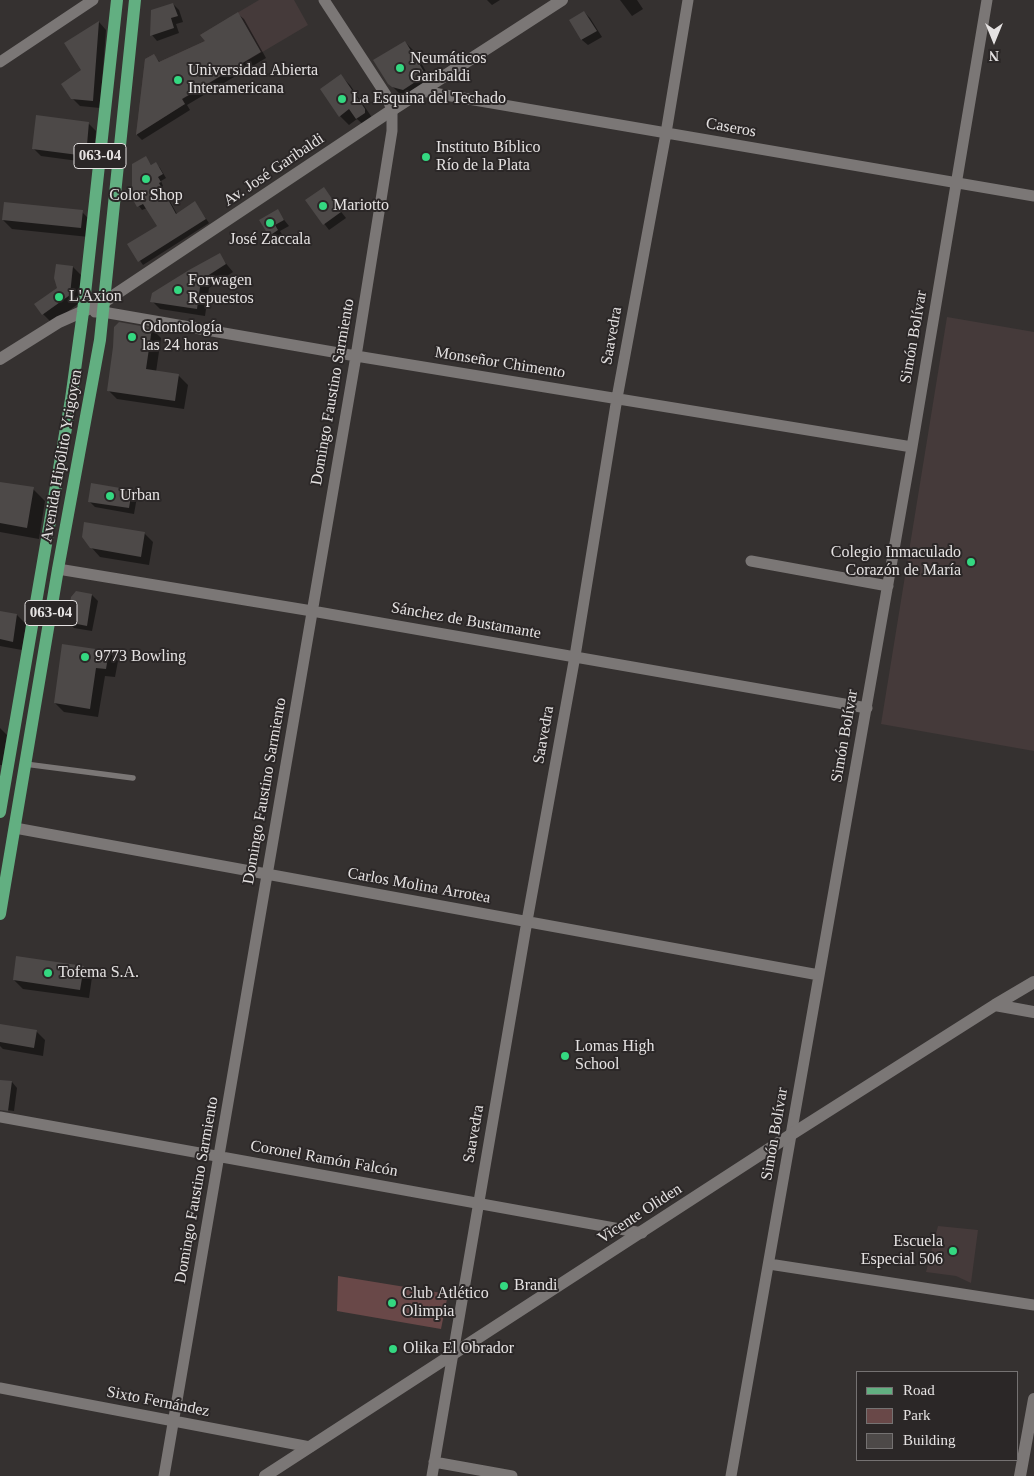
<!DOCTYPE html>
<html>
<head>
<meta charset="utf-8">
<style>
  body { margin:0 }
  #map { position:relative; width:1034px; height:1476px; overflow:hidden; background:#353130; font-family:Georgia,serif }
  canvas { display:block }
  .legend { position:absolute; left:856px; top:1371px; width:162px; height:90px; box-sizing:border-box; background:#2b2727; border:1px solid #757272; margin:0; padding:6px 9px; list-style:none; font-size:15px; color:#e5e2e2 }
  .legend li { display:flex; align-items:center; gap:10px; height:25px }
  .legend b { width:25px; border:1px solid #757272 }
  .north { position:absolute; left:969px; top:15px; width:50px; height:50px; -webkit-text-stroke:4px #2b2727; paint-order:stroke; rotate:180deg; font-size:14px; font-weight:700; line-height:20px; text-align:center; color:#e5e2e2 }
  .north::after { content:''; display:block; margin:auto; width:18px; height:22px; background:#e5e2e2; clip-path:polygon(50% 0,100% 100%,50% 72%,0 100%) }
</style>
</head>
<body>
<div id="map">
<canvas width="1034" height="1476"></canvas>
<ul class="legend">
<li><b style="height:6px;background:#62af81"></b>Road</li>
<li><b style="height:14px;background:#694848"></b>Park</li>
<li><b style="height:14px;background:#4d4948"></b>Building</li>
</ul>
<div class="north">N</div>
</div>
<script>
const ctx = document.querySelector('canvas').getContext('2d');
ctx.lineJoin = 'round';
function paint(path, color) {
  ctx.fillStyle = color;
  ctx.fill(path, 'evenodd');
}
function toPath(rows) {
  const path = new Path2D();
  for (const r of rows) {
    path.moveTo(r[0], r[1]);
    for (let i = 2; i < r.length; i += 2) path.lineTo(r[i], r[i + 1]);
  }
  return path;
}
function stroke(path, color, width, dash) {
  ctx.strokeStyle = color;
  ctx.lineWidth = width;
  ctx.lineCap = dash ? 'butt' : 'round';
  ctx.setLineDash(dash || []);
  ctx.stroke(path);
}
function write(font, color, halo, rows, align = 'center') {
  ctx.font = font + ' Georgia,serif';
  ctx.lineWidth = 4;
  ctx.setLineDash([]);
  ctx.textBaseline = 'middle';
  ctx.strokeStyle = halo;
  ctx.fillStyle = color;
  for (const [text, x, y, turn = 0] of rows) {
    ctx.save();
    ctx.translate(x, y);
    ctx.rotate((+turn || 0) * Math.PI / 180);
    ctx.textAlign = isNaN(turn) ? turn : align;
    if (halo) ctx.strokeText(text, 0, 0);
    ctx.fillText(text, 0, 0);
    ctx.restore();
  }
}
const built = toPath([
  [259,0,294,0,308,25,183,99,185,104,136,135,145,59,154,54,159,62,205,41,200,35],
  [947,317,1034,332,1034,751,881,724],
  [938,1226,978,1230,971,1283,956,1276,926,1272]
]);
const green = toPath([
  [338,1276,448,1294,441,1329,337,1311]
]);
const shadow = toPath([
  [487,0,500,0,492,5],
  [620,0,637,0,643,9,632,16],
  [173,4,179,10,183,22,176,24,179,33,157,41,152,35],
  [584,12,590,18,602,37,588,45,582,40,571,21],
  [238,14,244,19,266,58,187,105,190,110,142,140,137,135,146,60,154,56,161,63,207,41],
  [99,22,106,30,100,108,80,106,72,98,83,70,66,43],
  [405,42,414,51,434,85,413,98,402,96,389,83],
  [341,76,350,85,373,119,366,127,357,119,349,125,340,116],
  [88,123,96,131,93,163,41,156,33,148],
  [146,158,152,166,156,164,160,168,166,178,161,181,163,186,162,187,177,214,195,203,209,223,143,265,129,245,158,226,147,208,142,210,133,198],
  [323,189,346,218,329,230,307,201],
  [277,211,289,226,280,231,283,236,275,241,270,235],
  [82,212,91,221,89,237,12,229,3,220],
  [219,255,233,272,209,288,205,316,160,309,152,301],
  [73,267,82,276,78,304,52,323,43,314],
  [152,329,161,338,156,372,179,376,188,385,184,409,117,399,108,390],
  [0,483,33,489,45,501,39,539,0,532],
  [131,491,137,497,134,514,95,507,89,501],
  [144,533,153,542,149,565,100,557,91,547],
  [92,595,98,601,92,631,74,628,68,622],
  [0,612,17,615,26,624,22,650,0,646],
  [109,652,118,661,115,677,105,676,98,717,64,712,55,703],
  [0,728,7,735,2,765,0,765],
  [83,968,92,977,89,998,23,989,14,980],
  [0,1025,36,1031,45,1040,43,1056,3,1049,0,1046],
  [0,1081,12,1082,17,1088,14,1111,0,1109]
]);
const building = toPath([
  [173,3,178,16,171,18,174,28,150,36,151,10],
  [584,11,597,31,581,40,569,20],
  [238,12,261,52,182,99,185,104,136,135,145,59,154,54,159,62,205,41,200,35],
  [99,21,93,101,71,99,61,84,81,70,64,43],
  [405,41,426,75,403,90,392,87,388,84,373,60],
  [341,74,365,109,365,113,356,119,349,109,339,117,320,89],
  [36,115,89,122,86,156,32,149],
  [146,156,151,165,156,162,163,174,158,177,161,182,159,183,176,214,195,201,206,219,138,262,127,244,157,226,143,204,137,207,132,198,132,164],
  [324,187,341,212,323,225,305,200],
  [4,202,83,210,81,228,2,220],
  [278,209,284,220,275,225,278,230,269,236,259,220],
  [220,253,226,264,201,280,197,309,150,302,152,293,189,270],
  [56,264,73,266,70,295,42,315,34,304,57,288,54,278],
  [119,322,152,328,146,369,179,374,175,401,107,391,113,347,114,327],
  [0,482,34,487,27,528,0,523],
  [91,483,132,490,129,508,88,502],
  [84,522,145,532,141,557,90,548,82,537],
  [76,591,92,594,87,626,67,622,71,597],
  [0,611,17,614,13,642,0,639],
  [62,644,109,651,106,669,96,668,90,709,54,703],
  [16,956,84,966,80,990,13,980],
  [0,1024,37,1030,34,1048,0,1042],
  [0,1080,12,1081,8,1111,0,1110]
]);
const lane = toPath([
  [25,764,133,778]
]);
const street = toPath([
  [0,62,93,0],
  [422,91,1034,196],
  [95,312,103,312,356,356,912,447],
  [751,561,888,586],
  [58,569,312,611,867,708],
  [15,828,819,975],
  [0,1117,642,1233],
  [769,1264,1034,1305],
  [0,1388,310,1447],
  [434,1462,512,1476],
  [164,1476,356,356,392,131,392,110,386,95,324,0],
  [432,1476,527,921,575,656,617,398,666,133,688,0],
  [731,1476,912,447,987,0]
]);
const secondary = toPath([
  [0,359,59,322,104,302,392,110,562,0],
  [995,1005,1034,1012],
  [265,1476,792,1134,995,1005,1034,982],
  [1020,1476,1034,1399]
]);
const primary = toPath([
  [0,812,71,399,83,312,117,0],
  [0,914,58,569,100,340,135,0]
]);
const markers = [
  [400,68,5,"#34d881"],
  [178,80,5,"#34d881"],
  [342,99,5,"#34d881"],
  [426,157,5,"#34d881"],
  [146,179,5,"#34d881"],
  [323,206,5,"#34d881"],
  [270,223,5,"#34d881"],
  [178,290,5,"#34d881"],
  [59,297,5,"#34d881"],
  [132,337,5,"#34d881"],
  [110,496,5,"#34d881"],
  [971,562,5,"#34d881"],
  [85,657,5,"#34d881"],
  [48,973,5,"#34d881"],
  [565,1056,5,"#34d881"],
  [953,1251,5,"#34d881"],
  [504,1286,5,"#34d881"],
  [392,1303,5,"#34d881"],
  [393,1349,5,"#34d881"]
];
const shields = [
  [100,156,52],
  [51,613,52]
];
const shieldNames = [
  ["063-04",100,156],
  ["063-04",51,613]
];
const poiNames = [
  ["Neumáticos",410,59],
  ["Garibaldi",410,77],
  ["Universidad Abierta",188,71],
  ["Interamericana",188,89],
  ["La Esquina del Techado",352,99],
  ["Instituto Bíblico",436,148],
  ["Río de la Plata",436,166],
  ["Color Shop",146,196,"center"],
  ["Mariotto",333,206],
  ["José Zaccala",270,240,"center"],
  ["Forwagen",188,281],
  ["Repuestos",188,299],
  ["L'Axion",69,297],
  ["Odontología",142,328],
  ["las 24 horas",142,346],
  ["Urban",120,496],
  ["Colegio Inmaculado",961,553,"right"],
  ["Corazón de María",961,571,"right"],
  ["9773 Bowling",95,657],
  ["Tofema S.A.",58,973],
  ["Lomas High",575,1047],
  ["School",575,1065],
  ["Escuela",943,1242,"right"],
  ["Especial 506",943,1260,"right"],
  ["Brandi",514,1286],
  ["Club Atlético",402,1294],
  ["Olimpia",402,1312],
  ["Olika El Obrador",403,1349]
];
const streetNames = [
  ["Caseros",731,128,10],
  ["Av. José Garibaldi",274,170,-34],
  ["Saavedra",612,336,-80],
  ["Simón Bolívar",914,337,-80],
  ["Monseñor Chimento",500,363,9],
  ["Domingo Faustino Sarmiento",333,392,-80],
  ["Avenida Hipólito Yrigoyen",62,456,-80],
  ["Sánchez de Bustamante",466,621,10],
  ["Saavedra",544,735,-80],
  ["Simón Bolívar",845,736,-80],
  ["Domingo Faustino Sarmiento",265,791,-80],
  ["Carlos Molina Arrotea",419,886,10],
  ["Saavedra",474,1134,-80],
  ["Simón Bolívar",775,1134,-80],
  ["Coronel Ramón Falcón",324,1159,10],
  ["Domingo Faustino Sarmiento",197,1190,-80],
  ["Vicente Oliden",640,1214,-33],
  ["Sixto Fernández",158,1402,11]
];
paint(built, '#453a3a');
paint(green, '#694848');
paint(shadow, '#0007');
paint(building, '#4d4948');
stroke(lane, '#7b7776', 5.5);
stroke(street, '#7b7776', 11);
stroke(secondary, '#7b7776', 12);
stroke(primary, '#62af81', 12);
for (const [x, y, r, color] of markers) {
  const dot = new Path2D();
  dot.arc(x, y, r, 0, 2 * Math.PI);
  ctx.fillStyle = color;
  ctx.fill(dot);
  stroke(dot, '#2b2727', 2);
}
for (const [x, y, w] of shields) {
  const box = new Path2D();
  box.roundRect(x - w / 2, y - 12.5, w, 25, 4);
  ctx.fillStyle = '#2b2727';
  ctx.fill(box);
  stroke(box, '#e5e2e2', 1);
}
write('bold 15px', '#e5e2e2', null, shieldNames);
write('16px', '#e5e2e2', '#2b2727', poiNames, 'left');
write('16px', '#e5e2e2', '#2b2727', streetNames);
</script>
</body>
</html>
